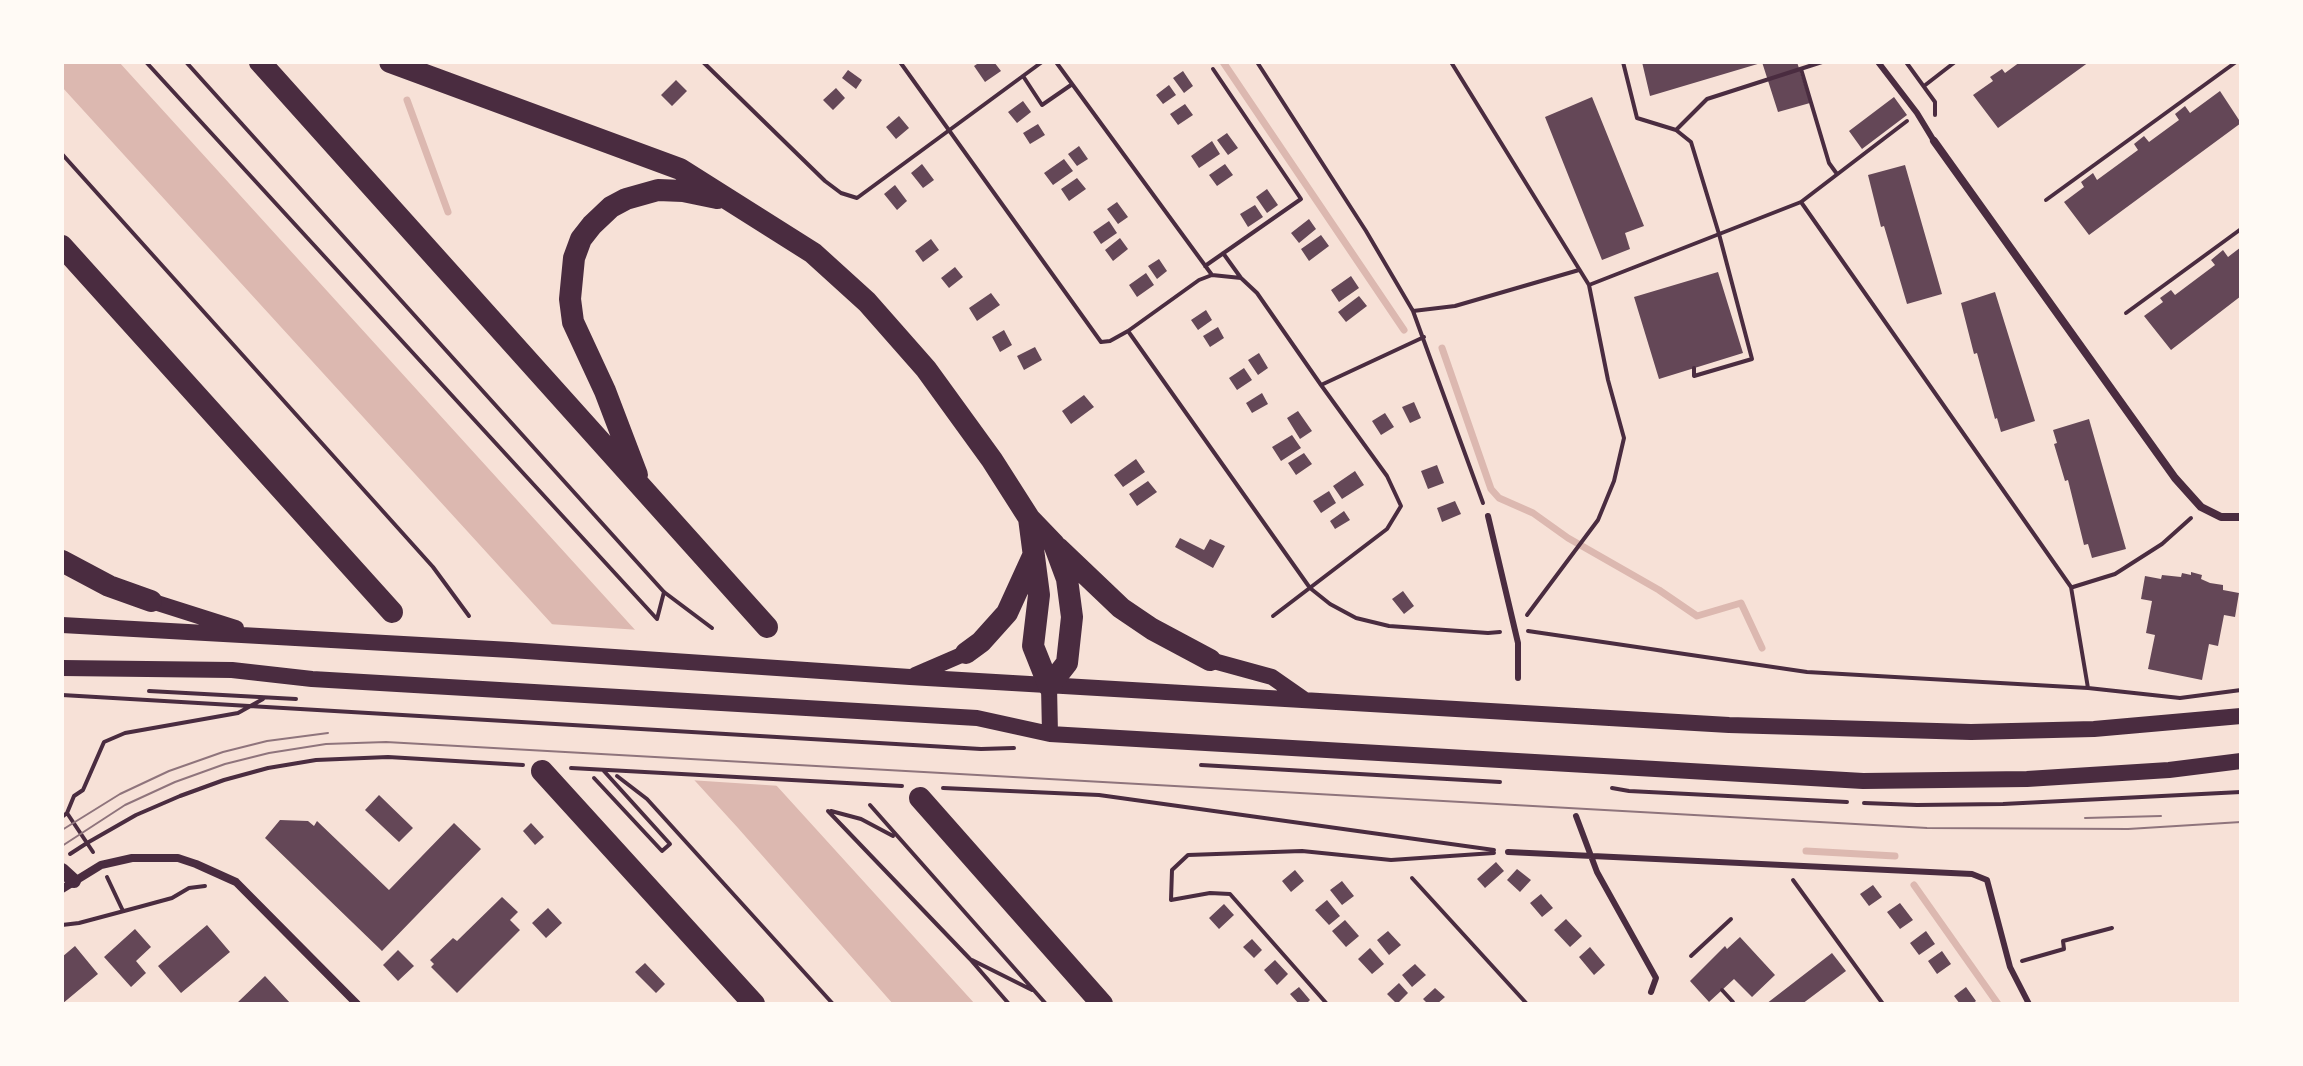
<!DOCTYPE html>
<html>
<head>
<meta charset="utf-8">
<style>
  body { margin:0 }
  #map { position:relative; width:2303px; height:1066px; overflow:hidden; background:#f7e1d7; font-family:"DM Sans",sans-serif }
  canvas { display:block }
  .frame { position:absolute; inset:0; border:64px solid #fffaf5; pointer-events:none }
</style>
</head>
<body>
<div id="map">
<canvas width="2303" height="1066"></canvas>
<div class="frame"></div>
</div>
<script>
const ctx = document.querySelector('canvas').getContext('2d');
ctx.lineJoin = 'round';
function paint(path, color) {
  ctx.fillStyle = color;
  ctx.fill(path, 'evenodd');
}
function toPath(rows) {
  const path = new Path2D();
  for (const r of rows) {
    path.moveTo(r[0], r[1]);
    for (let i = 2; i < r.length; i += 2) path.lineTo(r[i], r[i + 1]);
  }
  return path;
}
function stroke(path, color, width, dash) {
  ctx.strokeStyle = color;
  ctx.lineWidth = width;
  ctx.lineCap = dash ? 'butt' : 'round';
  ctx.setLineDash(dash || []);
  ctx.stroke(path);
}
const water = toPath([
  [62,62,119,62,975,1004,893,1004,738,828,62,87]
]);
const pier = toPath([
  [548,624,640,630,781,786,689,780]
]);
const stream = toPath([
  [1223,62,1404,330],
  [407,100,448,212],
  [1442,348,1491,489,1499,498,1533,513,1568,538,1659,590,1697,616,1741,603,1762,648],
  [1806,851,1895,856],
  [1914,885,1998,1004]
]);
const building = toPath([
  [980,62,994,62,1001,71,985,82,974,66],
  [1642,62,1760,62,1761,63,1650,96],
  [1762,62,1797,62,1810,103,1778,112],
  [2020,62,2089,62,1998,128,1973,95,1993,81,1990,77,2002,69,2005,73],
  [848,70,862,80,856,89,842,78],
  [1183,71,1193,86,1184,93,1173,78],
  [676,80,687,91,672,106,661,95],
  [1169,85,1176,95,1163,104,1156,95],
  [836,88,845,98,833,110,823,100],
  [2220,91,2241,123,2089,235,2064,202,2084,187,2081,182,2093,173,2097,180,2138,150,2134,144,2144,136,2149,142,2179,120,2175,114,2185,106,2190,113],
  [1592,97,1644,226,1625,233,1630,249,1602,260,1545,117],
  [1894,97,1907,115,1862,149,1849,131],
  [1023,101,1031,112,1017,123,1008,112],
  [1185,104,1193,115,1178,125,1170,114],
  [899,116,909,128,896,139,886,127],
  [1038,124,1045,135,1030,144,1023,133],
  [1227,133,1238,148,1228,155,1217,140],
  [1212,141,1220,154,1199,168,1191,156],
  [1079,146,1088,159,1077,166,1068,154],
  [1064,159,1073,171,1053,185,1044,173],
  [922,164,934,180,923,188,911,173],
  [1225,164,1233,175,1217,186,1209,175],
  [1905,165,1942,294,1907,304,1884,226,1881,227,1868,175],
  [1077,178,1086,189,1069,201,1061,189],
  [895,185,907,201,897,210,884,194],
  [1267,189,1278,205,1267,213,1256,197],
  [1117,202,1128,217,1118,224,1107,209],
  [1255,205,1263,217,1248,227,1240,214],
  [1309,219,1316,229,1299,243,1291,233],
  [1109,221,1117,233,1101,244,1093,232],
  [1321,235,1329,246,1309,261,1301,249],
  [1120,238,1128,249,1113,261,1105,250],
  [931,239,939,250,923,262,915,251],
  [2241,247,2241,296,2171,350,2144,316,2163,302,2160,298,2171,290,2175,295,2215,265,2211,260,2223,250,2228,257],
  [1159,259,1167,271,1157,279,1148,266],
  [955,267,963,277,949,288,941,278],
  [1718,272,1743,353,1659,379,1634,297],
  [1146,273,1154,285,1137,297,1129,285],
  [1351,276,1359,288,1339,302,1331,290],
  [1995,292,2035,421,2001,432,1997,418,1995,419,1977,353,1974,354,1961,303],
  [991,293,1000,305,977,321,969,308],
  [1359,296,1367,306,1346,322,1338,312],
  [1206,310,1212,320,1198,330,1191,320],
  [1218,327,1224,338,1210,347,1203,336],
  [1004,330,1012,345,1000,352,992,337],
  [1035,347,1042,360,1024,370,1017,356],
  [1259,353,1268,368,1258,375,1248,360],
  [1244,368,1252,380,1237,390,1229,378],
  [1262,393,1268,404,1252,413,1246,403],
  [1084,395,1094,407,1071,424,1062,411],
  [1414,402,1421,418,1410,423,1402,407],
  [1298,411,1312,431,1300,439,1287,418],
  [1385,413,1394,427,1381,435,1372,421],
  [2089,419,2126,549,2092,558,2088,544,2084,545,2068,480,2065,481,2054,444,2057,443,2053,430],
  [1292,435,1301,448,1281,461,1272,447],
  [1304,453,1312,464,1296,475,1288,463],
  [1136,459,1145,472,1123,487,1114,475],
  [1437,465,1444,483,1428,489,1421,471],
  [1355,471,1364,485,1342,499,1333,486],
  [1148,481,1157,492,1137,506,1129,494],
  [1329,491,1336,503,1321,513,1313,501],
  [1455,501,1461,514,1442,522,1437,508],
  [1344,511,1350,520,1335,529,1330,521],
  [1180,538,1204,550,1210,539,1225,546,1213,568,1175,547],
  [2191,572,2202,575,2201,579,2210,583,2223,585,2223,590,2239,593,2235,617,2224,615,2218,646,2209,644,2202,680,2148,669,2155,635,2146,633,2152,601,2141,599,2145,576,2161,579,2162,575,2181,577,2182,573,2191,575],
  [1403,591,1414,606,1404,614,1392,599],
  [379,795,413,828,399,842,365,810],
  [280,820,308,821,314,826,317,821,389,890,454,823,481,849,382,951,265,838],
  [531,823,544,837,535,845,523,831],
  [1496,862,1504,871,1485,888,1477,879],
  [1517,869,1531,880,1520,892,1507,880],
  [1295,870,1304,881,1291,892,1282,881],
  [1342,881,1354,896,1342,905,1330,890],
  [1873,885,1882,897,1869,906,1860,894],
  [1541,894,1553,908,1542,917,1530,903],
  [502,897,518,912,510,920,520,930,457,993,431,967,434,964,430,960,453,938,457,941],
  [1327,900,1340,916,1329,925,1315,910],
  [1900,903,1913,920,1900,929,1887,912],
  [1224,904,1234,915,1219,929,1209,918],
  [548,908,562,923,546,938,532,923],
  [1566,919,1582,936,1570,947,1554,930],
  [1345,920,1359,936,1346,947,1332,931],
  [207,925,230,952,181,993,158,966],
  [135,929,151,947,136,961,146,973,131,987,104,957],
  [1388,931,1401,945,1389,955,1377,940],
  [1926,931,1935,944,1919,955,1910,943],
  [1740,937,1775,975,1752,997,1734,979,1709,1002,1690,981,1725,946,1727,949],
  [1252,939,1262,950,1254,958,1243,947],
  [75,946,98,974,62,1004,62,957],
  [1590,947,1605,965,1594,975,1579,957],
  [1370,948,1384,964,1372,974,1358,959],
  [398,950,414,966,398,981,383,965],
  [1942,951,1951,964,1937,974,1928,961],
  [1832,953,1846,971,1802,1004,1766,1004],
  [1275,960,1288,974,1277,985,1264,970],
  [645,963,665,984,656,993,635,972],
  [1415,964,1426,975,1412,987,1402,975],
  [265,976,291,1004,241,1004,238,1002],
  [1399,983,1408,993,1397,1004,1387,994],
  [1299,987,1310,1000,1306,1004,1299,1004,1290,994],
  [1966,987,1976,1001,1972,1004,1960,1004,1954,996],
  [1435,988,1445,997,1437,1004,1428,1004,1423,999]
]);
const path = toPath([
  [146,62,657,619],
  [186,62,664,592,712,628],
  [703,62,825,181,841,193,857,198,1042,62],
  [900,62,1101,342,1110,341,1128,331,1199,280,1212,275],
  [1056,62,1212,275,1241,278],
  [1257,62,1366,231,1413,311,1483,503],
  [1451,62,1589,285,1608,380,1624,438,1614,481,1598,520,1527,615],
  [1623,62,1637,118,1676,130,1707,99,1822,62],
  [1906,62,1935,102,1935,115],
  [1801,69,1829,163,1837,174],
  [1023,76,1042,105,1071,85],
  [1924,86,1955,62],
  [1676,130,1691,142,1719,234,1752,359,1694,376,1694,368],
  [62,154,433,567,469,616],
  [2046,200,2236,62],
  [1801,202,2071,587,2088,688],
  [1223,253,1241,278,1257,293,1321,385,1424,337],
  [1205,266,1301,199,1213,69],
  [1589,285,1801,202,1907,121],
  [1413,311,1455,306,1579,270],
  [2126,313,2241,229],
  [1128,331,1310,588,1330,604,1356,618,1389,626,1488,633,1500,632],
  [2073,587,2115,574,2162,544,2191,518],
  [1273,616,1387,529,1401,506,1387,476,1321,385],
  [657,619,664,592],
  [1528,631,1807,672,2088,688,2180,698,2241,690],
  [149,691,296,699],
  [62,695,981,749,1014,748],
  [1201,765,1500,782],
  [571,768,902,786],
  [617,776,647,799,833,1004],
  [594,778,662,851,670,844,603,770],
  [943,788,1099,795,1494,850],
  [1612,788,1629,791,1847,802],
  [1864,803,1917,805,2003,804,2241,792],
  [870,805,1046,1004],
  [828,811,970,959,1009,1004],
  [831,811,861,819,893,836],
  [67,813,87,843,136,815,180,796,224,780,268,768,316,760,388,757,523,765],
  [62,817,67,813,74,796,83,790,104,742,125,733,238,713,263,699],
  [70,854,87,843,93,852],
  [107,877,123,911],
  [1412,878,1527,1004],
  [1793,880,1883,1004],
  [62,925,79,923,139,907,172,898,189,888,205,886],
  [1691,956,1731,919],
  [972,960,1032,990],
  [2022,961,2064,949,2063,941,2112,928],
  [1722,990,1733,1002,1731,1004],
  [1327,1004,1230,894,1210,893,1171,900,1172,870,1188,855,1302,851,1391,860,1494,853]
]);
const service = toPath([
  [1878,62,1917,113,1934,141],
  [1488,516,1518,643,1518,678],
  [1576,816,1597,872,1656,978,1651,992],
  [1508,852,1972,874,1987,880,2010,967,2029,1004]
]);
const minor = toPath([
  [1934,141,2175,478,2201,507,2221,517,2241,517],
  [62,889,101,865,132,858,178,858,196,864,236,882,357,1004]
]);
const tertiary = toPath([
  [62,870,74,881]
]);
const secondary = toPath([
  [151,601,236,628],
  [62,625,511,650,910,677,1729,725,1971,732,2094,729,2241,716],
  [1210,660,1272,677,1305,700],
  [62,668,232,670,312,679,977,718,1050,734,1863,781,2027,779,2169,770,2241,761],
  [915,675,966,653],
  [1049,686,1050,734]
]);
const trunk = toPath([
  [260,62,767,627],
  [390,62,680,169,813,253,867,302,926,369,992,460,1029,518,1054,544,1067,579,1072,617,1067,663,1049,686,1033,646,1039,595,1029,518],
  [62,246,392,612],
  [637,475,605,391,573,322,570,299,574,258,581,239,592,225,611,207,626,199,658,190,683,191,717,198],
  [1058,548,1121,608,1152,629,1210,660],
  [62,561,109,586,151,601],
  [966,653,981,642,1007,613,1033,556],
  [542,771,754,1004],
  [920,798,1102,1004]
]);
const tram = toPath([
  [2085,818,2161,816],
  [62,830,120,794,169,771,223,752,267,741,328,733],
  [62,846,125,805,175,782,225,764,269,753,326,744,386,742,1927,828,2128,829,2241,822]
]);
paint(water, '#dcb8b0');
paint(pier, '#f7e1d7');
stroke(stream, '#dcb8b0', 7);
paint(building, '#644757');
stroke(path, '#4a2c40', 4);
stroke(service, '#4a2c40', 6);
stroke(minor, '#4a2c40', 8);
stroke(tertiary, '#4a2c40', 14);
stroke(secondary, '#4a2c40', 16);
stroke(trunk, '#4a2c40', 22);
stroke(tram, '#8f747c', 2);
</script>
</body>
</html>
